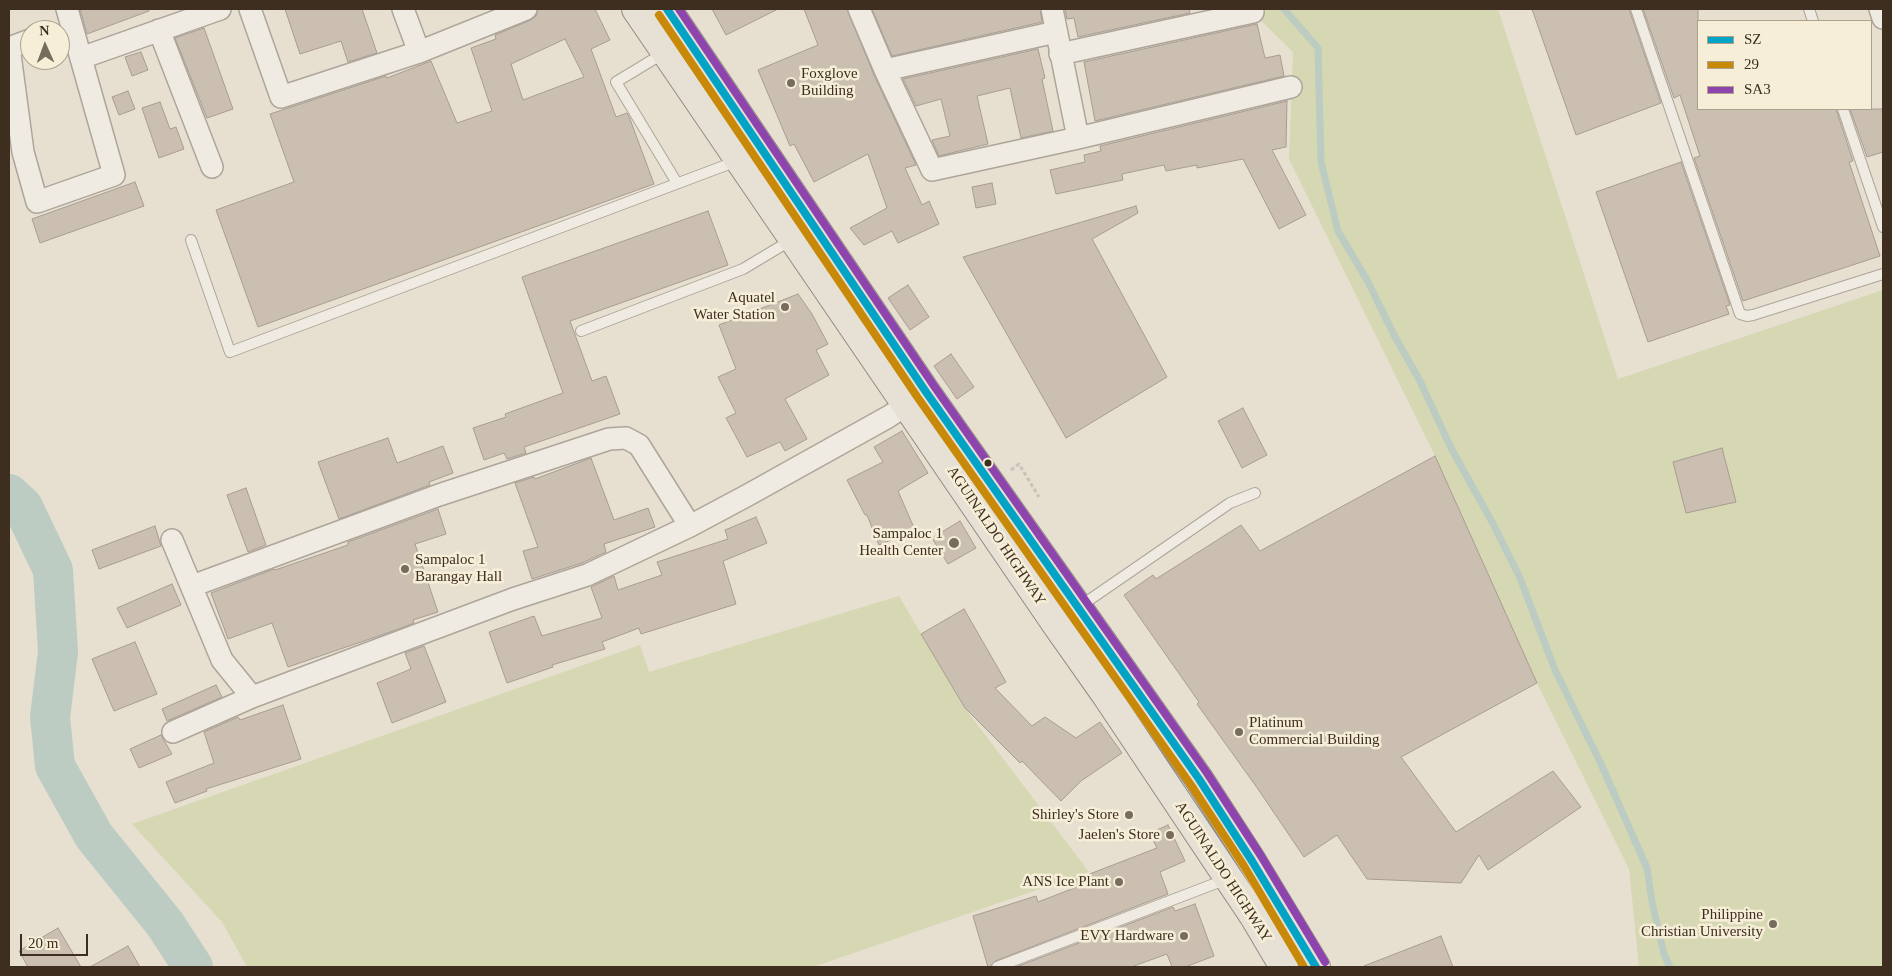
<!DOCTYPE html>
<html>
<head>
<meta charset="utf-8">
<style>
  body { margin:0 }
  #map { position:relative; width:1892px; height:976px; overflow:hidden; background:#e7e0d1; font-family:Georgia,serif }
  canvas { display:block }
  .frame { position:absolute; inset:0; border:10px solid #3d2e20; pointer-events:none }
  .legend { position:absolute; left:1697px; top:20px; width:175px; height:90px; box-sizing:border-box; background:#f7eed8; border:1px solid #ada18e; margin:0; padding:6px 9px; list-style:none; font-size:15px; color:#3d2e20 }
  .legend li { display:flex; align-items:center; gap:10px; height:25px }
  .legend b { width:25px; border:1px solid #ada18e }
  .north { position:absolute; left:20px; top:20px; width:50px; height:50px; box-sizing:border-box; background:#f7eed8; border:1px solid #ada18e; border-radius:50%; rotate:358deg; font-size:14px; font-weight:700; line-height:20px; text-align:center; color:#3d2e20 }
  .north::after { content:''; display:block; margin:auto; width:18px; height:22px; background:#786c5e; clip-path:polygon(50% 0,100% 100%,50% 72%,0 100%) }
  .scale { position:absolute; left:20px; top:934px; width:68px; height:22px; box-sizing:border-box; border:2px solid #3d2e20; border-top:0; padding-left:6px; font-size:15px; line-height:18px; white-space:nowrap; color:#3d2e20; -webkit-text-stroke:4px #f7eed8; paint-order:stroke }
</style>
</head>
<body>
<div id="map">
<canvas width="1892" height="976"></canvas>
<div class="frame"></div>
<ul class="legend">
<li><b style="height:6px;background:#03a3c5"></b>SZ</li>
<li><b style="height:6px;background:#c88808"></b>29</li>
<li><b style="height:6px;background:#8e44ad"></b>SA3</li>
</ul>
<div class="north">N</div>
<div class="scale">20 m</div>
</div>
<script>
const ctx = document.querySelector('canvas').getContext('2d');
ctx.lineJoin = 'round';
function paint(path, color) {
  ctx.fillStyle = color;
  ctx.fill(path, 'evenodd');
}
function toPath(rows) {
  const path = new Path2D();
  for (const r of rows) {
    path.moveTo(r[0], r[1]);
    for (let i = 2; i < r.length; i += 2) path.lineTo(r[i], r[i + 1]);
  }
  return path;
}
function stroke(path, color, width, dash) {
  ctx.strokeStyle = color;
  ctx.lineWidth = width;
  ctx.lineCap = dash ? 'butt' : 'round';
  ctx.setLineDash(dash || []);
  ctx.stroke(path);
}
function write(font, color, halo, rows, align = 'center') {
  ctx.font = font + ' Georgia,serif';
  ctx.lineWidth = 5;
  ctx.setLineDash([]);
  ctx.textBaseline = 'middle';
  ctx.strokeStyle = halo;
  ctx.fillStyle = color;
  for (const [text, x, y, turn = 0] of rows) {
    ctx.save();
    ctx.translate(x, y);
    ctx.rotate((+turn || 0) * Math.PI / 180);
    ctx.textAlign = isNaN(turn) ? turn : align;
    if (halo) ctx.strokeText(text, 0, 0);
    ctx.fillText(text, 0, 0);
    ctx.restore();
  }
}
const green = toPath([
  [1249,9,1498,9,1618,379,1883,290,1883,967,1639,967,1629,869,1537,683,1435,456,1289,159,1293,52],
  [899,596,964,707,1089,872,813,967,247,967,222,922,132,824,640,645,649,672]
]);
const stream = toPath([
  [1284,9,1318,48,1321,162,1338,231,1368,282,1395,337,1419,379,1451,448,1492,522,1520,578,1555,670,1601,764,1647,868,1652,902,1664,954,1670,967]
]);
const river = toPath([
  [9,494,23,507,53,570,58,652,50,717,55,766,94,836,165,924,193,967]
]);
const building = toPath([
  [80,9,149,9,149,11,87,34,80,9],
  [285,9,362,9,377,53,348,62,341,41,300,54,285,9],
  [538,9,595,9,610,40,591,49,616,117,627,113,630,119,654,184,258,327,216,210,294,182,270,114,386,76,387,78,431,61,457,123,492,111,471,48,496,39,495,35,531,20,536,16,538,9],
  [565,39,584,77,523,100,511,64,565,39],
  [712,9,778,9,726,35,712,9],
  [804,9,847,9,874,75,916,165,905,168,922,205,929,201,939,224,898,243,892,231,864,245,850,228,887,208,868,154,814,182,794,144,790,146,758,70,818,45,804,9],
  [872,9,1040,9,1042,22,892,56,872,9],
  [1065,9,1189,9,1190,13,1078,37,1074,18,1067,19,1065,9],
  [1532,9,1629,9,1661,103,1576,135,1532,9],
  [1643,9,1698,9,1698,109,1836,109,1853,161,1849,162,1880,256,1743,301,1694,158,1700,156,1680,95,1674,98,1643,9],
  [1257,24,1265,58,1280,55,1284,76,1095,121,1084,62,1257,24],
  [204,28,233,109,207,118,175,38,204,28],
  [1038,49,1045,78,1042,79,1053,131,1021,138,1010,88,977,96,988,144,939,156,932,140,950,136,941,99,916,106,903,79,1038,49],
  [141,52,148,70,132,76,125,57,141,52],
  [128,91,135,109,119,115,112,97,128,91],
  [1287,101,1286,147,1272,150,1306,215,1279,229,1243,159,1197,168,1197,165,1166,171,1164,165,1122,174,1123,180,1056,194,1050,170,1085,162,1084,155,1101,151,1100,146,1287,101],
  [160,102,170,129,176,127,184,149,159,158,142,108,160,102],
  [1850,109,1883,109,1883,152,1867,157,1850,109],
  [1681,162,1730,305,1726,306,1729,314,1648,342,1596,192,1681,162],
  [135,182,144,206,40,243,32,219,135,182],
  [992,183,996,204,976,208,972,187,992,183],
  [1136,206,1138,213,1092,239,1167,377,1066,438,963,257,1136,206],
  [708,211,728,265,570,321,592,381,606,376,620,414,524,447,526,453,507,459,504,453,484,460,473,428,506,417,505,414,563,393,522,277,708,211],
  [908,285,929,317,910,330,888,298,908,285],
  [798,294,812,314,828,344,816,350,829,375,785,399,807,439,785,451,780,442,747,457,726,418,736,413,718,377,736,369,719,325,798,294],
  [951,354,974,387,957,399,934,366,951,354],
  [1243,408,1267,455,1242,468,1218,421,1243,408],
  [902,431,928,473,898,491,915,530,879,545,867,515,865,515,847,480,883,462,874,447,902,431],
  [388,438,397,463,443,446,453,473,429,482,430,485,339,519,318,462,388,438],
  [1722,448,1736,502,1686,513,1673,462,1722,448],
  [1435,456,1537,683,1401,757,1456,832,1553,771,1581,807,1488,870,1479,855,1461,883,1367,879,1337,835,1304,857,1258,789,1197,704,1199,702,1124,595,1153,575,1156,579,1241,525,1260,551,1435,456],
  [591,458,614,520,648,508,655,527,604,544,606,552,582,563,532,579,523,551,538,547,515,483,534,477,535,479,591,458],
  [246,488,266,545,248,552,227,495,246,488],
  [438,509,446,534,415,544,438,612,413,620,414,623,396,630,288,667,272,623,228,639,211,593,274,569,275,570,348,545,348,542,438,509],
  [756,517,767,543,723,561,736,604,641,634,639,628,602,642,605,649,552,665,553,667,507,683,489,632,534,616,542,636,602,618,591,587,614,576,618,590,662,575,657,562,728,539,725,530,756,517],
  [960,521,976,548,948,564,932,538,960,521],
  [155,526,161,546,99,569,92,550,155,526],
  [172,584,181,605,127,628,117,608,172,584],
  [964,609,1006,682,995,688,1032,726,1045,717,1076,738,1100,722,1122,753,1081,781,1061,801,1022,761,1020,763,965,708,921,634,964,609],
  [135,642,157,694,114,711,92,659,135,642],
  [424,646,446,702,392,723,377,683,411,669,405,653,424,646],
  [216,685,222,697,167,721,162,709,216,685],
  [283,705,301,759,206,789,207,791,175,803,166,782,214,763,204,732,238,717,240,720,283,705],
  [161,735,172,754,139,768,130,749,161,735],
  [1168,825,1185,861,1160,872,1168,894,995,961,990,967,988,967,973,916,1036,896,1038,902,1077,887,1074,880,1157,848,1150,833,1168,825],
  [1195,904,1214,956,1185,967,1172,967,1167,954,1131,967,1016,967,1173,907,1175,911,1195,904],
  [58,928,81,967,28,967,19,951,58,928],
  [1441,936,1453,967,1364,967,1364,966,1441,936],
  [128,946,140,967,90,967,128,946]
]);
const path = toPath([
  [1011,470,1019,464,1039,497]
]);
const lane = toPath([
  [1636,9,1740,314,1747,316,1753,315,1883,274],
  [1809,9,1813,21],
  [664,53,616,82,677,183],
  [1843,109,1883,227],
  [191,240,230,352,737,161],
  [581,331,743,269,793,239],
  [1079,607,1230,503,1255,493],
  [997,967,1227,879]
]);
const street = toPath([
  [250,9,281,97,419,52,526,9],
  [403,9,419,52],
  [859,9,885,70,932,170,1078,138,1291,87],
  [1052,9,1078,138],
  [1880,9,1883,18],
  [159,30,212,167],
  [9,47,23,152,37,202,114,175,67,9],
  [9,48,30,40],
  [1060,54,1253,12],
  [81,58,220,9],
  [885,70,1056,32],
  [172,540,222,660,252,697],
  [192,586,439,495,609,439,626,438,639,445,690,526],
  [173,732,252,697,513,599,587,575,690,526,748,495,888,417,919,397]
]);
const primary = toPath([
  [636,9,1056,624,1106,695,1255,918,1284,967],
  [667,9,926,392,1199,779,1252,861,1316,967]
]);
const bus1 = toPath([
  [667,9,926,392,1199,779,1252,861,1316,967]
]);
const bus2 = toPath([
  [659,15,918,398,1191,785,1244,866,1304,967]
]);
const bus3 = toPath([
  [679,9,934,386,1207,773,1261,856,1325,962]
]);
const markers = [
  [791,83,5,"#786c5e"],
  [785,307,5,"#786c5e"],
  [988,463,4.5,"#3d2e20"],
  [954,543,6,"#786c5e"],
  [405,569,5,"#786c5e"],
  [1239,732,5,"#786c5e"],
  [1129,815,5,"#786c5e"],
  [1170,835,5,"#786c5e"],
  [1119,882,5,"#786c5e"],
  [1773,924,5,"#786c5e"],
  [1184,936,5,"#786c5e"]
];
const poiNames = [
  ["Foxglove",801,74,"left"],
  ["Building",801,91,"left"],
  ["Aquatel",775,298],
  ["Water Station",775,315],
  ["Sampaloc 1",943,534],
  ["Health Center",943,551],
  ["Sampaloc 1",415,560,"left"],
  ["Barangay Hall",415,577,"left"],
  ["Platinum",1249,723,"left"],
  ["Commercial Building",1249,740,"left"],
  ["Shirley's Store",1119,815],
  ["Jaelen's Store",1160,835],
  ["ANS Ice Plant",1109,882],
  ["Philippine",1763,915],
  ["Christian University",1763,932],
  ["EVY Hardware",1174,936]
];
const streetNames = [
  ["AGUINALDO HIGHWAY",996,536,56],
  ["AGUINALDO HIGHWAY",1223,872,57]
];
paint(green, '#d6d7b3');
stroke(stream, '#bcccc2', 7);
stroke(river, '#bcccc2', 40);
paint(building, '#cbbfb2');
stroke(building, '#a89c90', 1);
stroke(lane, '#ada599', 12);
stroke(street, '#ada599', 24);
stroke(primary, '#928b80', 30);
stroke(path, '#c8c2b9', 3, [4, 2.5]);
stroke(lane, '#efebe3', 10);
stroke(street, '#efebe3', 21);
stroke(primary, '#e6e1d4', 28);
stroke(bus1, '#03a3c5', 8);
stroke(bus2, '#c88808', 8);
stroke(bus3, '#8e44ad', 8);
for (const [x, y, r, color] of markers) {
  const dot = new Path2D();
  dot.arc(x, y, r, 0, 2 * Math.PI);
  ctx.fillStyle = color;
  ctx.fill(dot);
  stroke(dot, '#f7eed8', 2);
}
write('15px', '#3d2e20', '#f7eed8', poiNames, 'right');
write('15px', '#3d2e20', '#f7eed8', streetNames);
</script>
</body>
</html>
